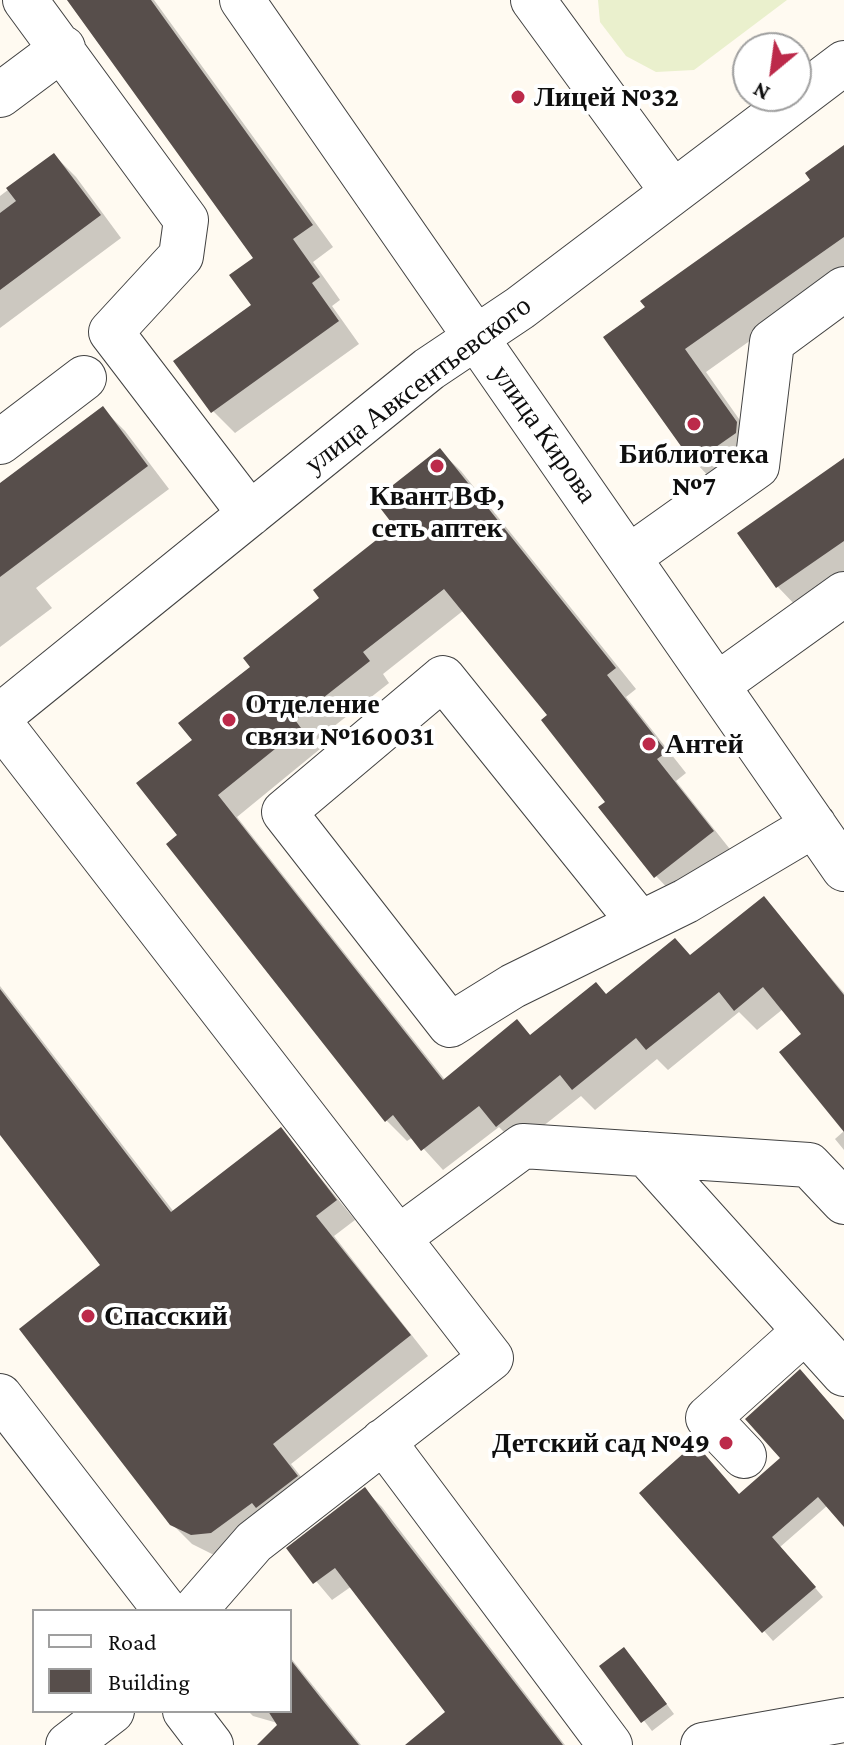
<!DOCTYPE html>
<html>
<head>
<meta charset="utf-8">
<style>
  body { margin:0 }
  #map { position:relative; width:844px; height:1745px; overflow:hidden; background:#fffaf1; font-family:"Crimson Pro",serif }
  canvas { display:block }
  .legend { position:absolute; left:32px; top:1609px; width:260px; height:104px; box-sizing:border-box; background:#fff; border:2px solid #9f9f9f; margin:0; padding:10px 14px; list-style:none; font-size:24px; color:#0f0f0f }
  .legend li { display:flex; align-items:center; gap:16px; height:40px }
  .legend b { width:40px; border:2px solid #9f9f9f }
  .north { position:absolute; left:732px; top:32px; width:80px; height:80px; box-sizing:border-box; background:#fff; border:2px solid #9f9f9f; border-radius:50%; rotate:209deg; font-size:22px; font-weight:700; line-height:32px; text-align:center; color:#0f0f0f }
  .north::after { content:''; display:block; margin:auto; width:28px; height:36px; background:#bc2a4a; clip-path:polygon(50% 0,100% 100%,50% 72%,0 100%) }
</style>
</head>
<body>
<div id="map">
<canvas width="844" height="1745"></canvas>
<ul class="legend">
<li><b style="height:10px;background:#fff"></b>Road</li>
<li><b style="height:22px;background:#574e4b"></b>Building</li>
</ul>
<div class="north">N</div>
</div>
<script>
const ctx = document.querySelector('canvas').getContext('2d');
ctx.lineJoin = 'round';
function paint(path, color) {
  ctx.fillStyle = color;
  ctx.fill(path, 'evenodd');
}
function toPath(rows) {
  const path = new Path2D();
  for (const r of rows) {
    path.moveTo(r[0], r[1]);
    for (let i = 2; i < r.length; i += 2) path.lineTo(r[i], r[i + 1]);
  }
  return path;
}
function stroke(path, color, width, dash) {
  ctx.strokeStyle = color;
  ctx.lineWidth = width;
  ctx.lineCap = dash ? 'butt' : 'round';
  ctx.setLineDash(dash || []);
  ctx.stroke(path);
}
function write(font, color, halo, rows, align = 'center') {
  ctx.font = font + ' "Crimson Pro",serif';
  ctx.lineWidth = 8;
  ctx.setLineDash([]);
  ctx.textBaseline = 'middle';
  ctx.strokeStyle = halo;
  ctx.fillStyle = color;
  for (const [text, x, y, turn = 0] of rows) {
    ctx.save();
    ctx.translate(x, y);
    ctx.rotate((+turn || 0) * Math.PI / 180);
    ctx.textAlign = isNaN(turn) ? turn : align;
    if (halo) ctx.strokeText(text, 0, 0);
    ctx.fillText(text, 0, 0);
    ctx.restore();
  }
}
const pitch = toPath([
  [598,0,787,0,694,70,656,72,626,56,600,22]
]);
const shadow = toPath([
  [67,0,154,0,333,247,313,262,340,300,332,306,359,344,235,433,213,411,254,305,256,258],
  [844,148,844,274,706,372,758,446,716,484,695,462,606,337,813,181],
  [54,155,76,177,121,238,0,328,0,196],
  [103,409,125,431,169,489,36,588,52,608,0,647,0,486],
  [440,451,461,471,636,689,626,697,686,773,676,781,733,853,676,897,656,876,550,715,464,610,383,674,389,683,314,742,320,749,237,817,446,1081,517,1021,531,1036,691,957,763,898,844,993,844,1128,804,1034,783,1009,757,1030,739,1012,668,1070,657,1059,595,1110,581,1096,518,1146,499,1127,443,1170,413,1137,407,1141,386,1120,180,835,194,740,252,667,397,526],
  [844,460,844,577,799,609,778,587,740,533],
  [0,986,174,1212,281,1130,355,1220,334,1236,428,1356,291,1464,316,1496,231,1552,212,1554,192,1544,172,1524,103,1265,0,1132],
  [844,1131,844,1150,835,1139],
  [844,1421,844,1524,828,1505,780,1547,823,1597,773,1641,642,1493,740,1496],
  [365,1490,382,1507,565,1745,408,1745,447,1712,352,1586,332,1600,289,1549],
  [290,1657,361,1745,274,1745,281,1724,253,1716,248,1711,290,1711],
  [633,1659,674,1714,652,1731,602,1666]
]);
const building = toPath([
  [67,0,151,0,313,225,293,239,320,277,312,283,339,321,211,413,173,361,251,305,229,275,253,258],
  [844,145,844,237,685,349,737,422,736,433,693,463,603,337,645,307,640,301,810,180,805,173],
  [54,153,101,215,0,290,0,213,16,201,6,188],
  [103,406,148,466,0,577,0,483],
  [440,448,616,668,607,675,667,752,657,759,714,831,654,878,598,807,605,802,541,720,547,715,444,589,363,652,370,661,295,720,301,728,218,795,443,1080,517,1019,530,1035,596,982,606,994,675,938,690,955,764,896,844,995,844,1132,779,1052,801,1034,763,987,734,1011,719,992,646,1050,636,1038,572,1090,560,1075,496,1127,479,1106,421,1151,393,1115,385,1122,166,844,177,835,136,783,192,740,178,723,250,667,243,658,319,598,313,590,394,526,374,500],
  [844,458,844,541,776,588,737,533],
  [0,989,171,1212,281,1127,337,1200,316,1216,411,1335,273,1444,298,1476,256,1508,252,1503,211,1533,191,1535,170,1525,19,1329,100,1265,0,1135],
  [800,1369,844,1420,844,1527,818,1497,772,1537,816,1587,762,1633,639,1493,695,1443,739,1494,780,1458,745,1419],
  [365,1487,393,1525,563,1745,405,1745,445,1712,335,1568,313,1584,286,1548],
  [624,1647,667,1704,641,1723,599,1666],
  [290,1659,320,1697,359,1745,257,1745,277,1725,268,1711,290,1711]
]);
const minor = toPath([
  [25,0,186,220,181,256,111,332,250,514],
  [242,0,844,869],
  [533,0,673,192],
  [0,95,63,48],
  [0,442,84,378],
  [629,557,757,466,772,342,844,289],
  [717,685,844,594],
  [0,716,429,369,520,308,844,63],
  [0,723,491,1358,254,1542,194,1611],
  [640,923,443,678,284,812,450,1025,513,986,686,901,814,825],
  [646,1154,844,1374],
  [398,1238,523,1146,809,1165,844,1202],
  [0,1396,166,1611],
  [383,1441,610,1745],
  [744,1456,708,1418,805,1331],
  [185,1711,211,1745],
  [68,1745,112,1711],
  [703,1745,844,1720]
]);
const markers = [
  [518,97,8,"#bc2a4a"],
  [694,424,8,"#bc2a4a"],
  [437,466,8,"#bc2a4a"],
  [229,720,8,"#bc2a4a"],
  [649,744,8,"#bc2a4a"],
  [88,1316,8,"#bc2a4a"],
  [726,1443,8,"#bc2a4a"]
];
const poiNames = [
  ["Лицей №32",534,97],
  ["Библиотека",694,454,"center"],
  ["№7",694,486,"center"],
  ["Квант ВФ,",437,496,"center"],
  ["сеть аптек",437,528,"center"],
  ["Отделение",245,704],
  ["связи №160031",245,736],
  ["Антей",665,744],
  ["Спасский",104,1316],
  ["Детский сад №49",710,1443,"right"]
];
const streetNames = [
  ["улица Авксентьевского",418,385,-37],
  ["улица Кирова",544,434,55]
];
paint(pitch, '#eaf0cd');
paint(shadow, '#0003');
paint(building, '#574e4b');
stroke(minor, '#424242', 46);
stroke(minor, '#fff', 44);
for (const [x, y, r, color] of markers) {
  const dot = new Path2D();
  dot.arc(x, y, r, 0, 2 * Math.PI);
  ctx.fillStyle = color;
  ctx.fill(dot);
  stroke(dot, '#fff', 3);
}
write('bold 28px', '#0f0f0f', '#fff', poiNames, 'left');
write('28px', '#0f0f0f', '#fff', streetNames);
</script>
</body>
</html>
